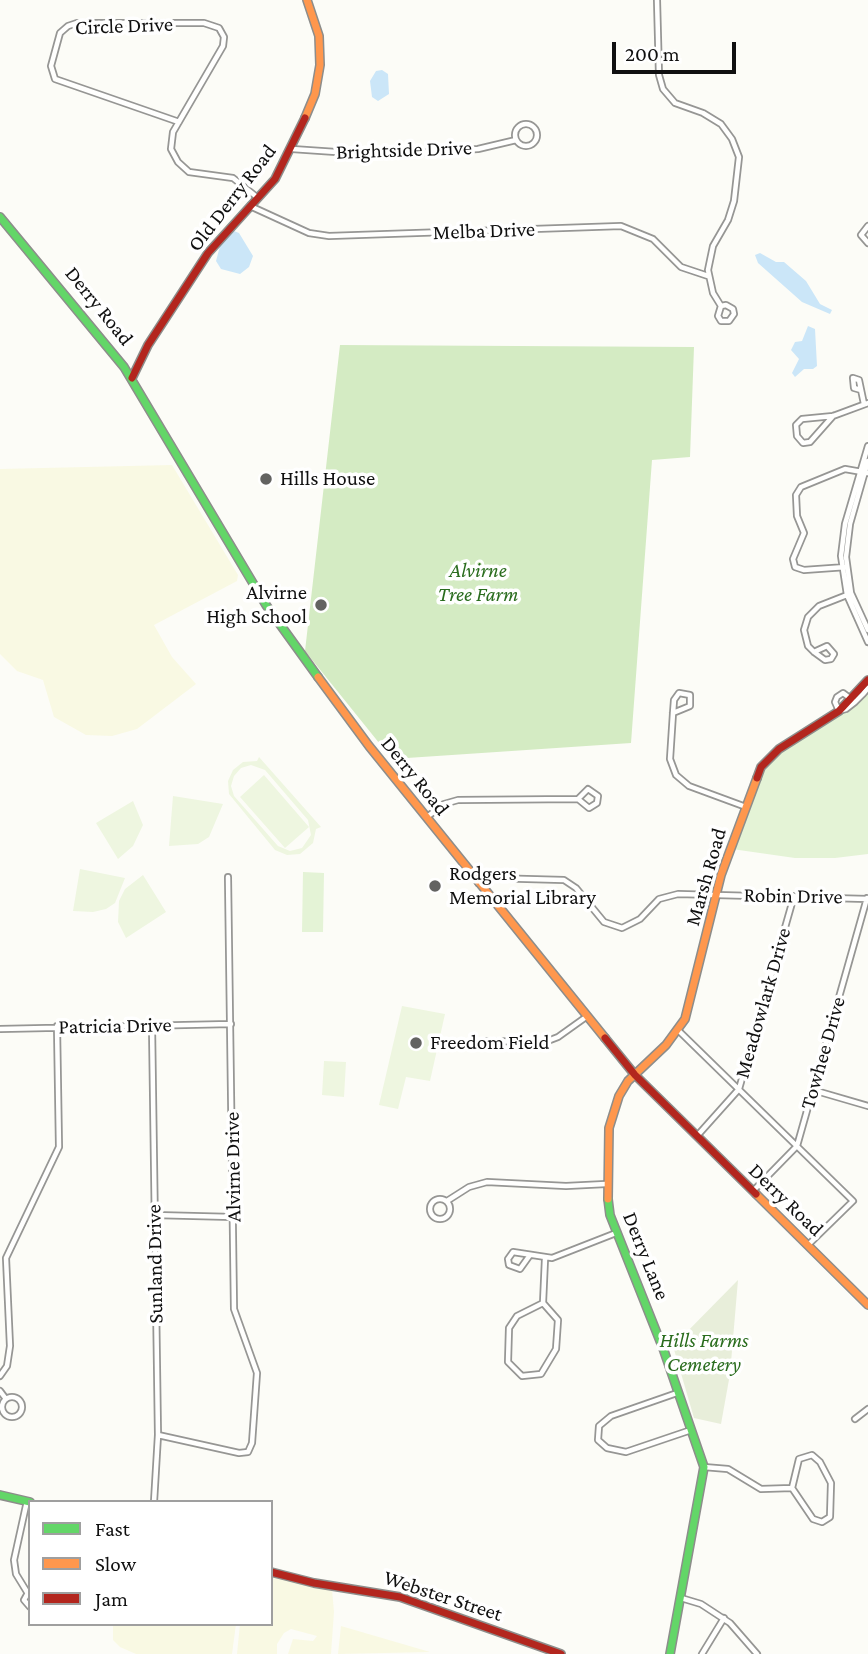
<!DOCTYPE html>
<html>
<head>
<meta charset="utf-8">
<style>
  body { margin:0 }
  #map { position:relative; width:868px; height:1654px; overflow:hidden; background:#fcfcf7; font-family:"Crimson Pro",serif }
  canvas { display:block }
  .legend { position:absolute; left:28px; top:1500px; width:245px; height:126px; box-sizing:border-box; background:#fff; border:2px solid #9f9f9f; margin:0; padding:9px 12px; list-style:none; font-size:21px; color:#101010 }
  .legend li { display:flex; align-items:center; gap:14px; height:35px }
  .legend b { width:35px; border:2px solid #9f9f9f }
  .scale { position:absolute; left:612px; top:42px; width:124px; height:32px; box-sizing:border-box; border:4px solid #101010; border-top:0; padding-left:9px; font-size:21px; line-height:24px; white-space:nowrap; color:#101010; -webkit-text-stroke:5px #fff; paint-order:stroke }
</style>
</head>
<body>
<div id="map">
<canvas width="868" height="1654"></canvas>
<ul class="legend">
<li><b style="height:9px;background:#63d668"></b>Fast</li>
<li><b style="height:9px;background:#ff974d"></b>Slow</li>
<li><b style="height:9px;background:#b3261e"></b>Jam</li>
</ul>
<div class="scale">200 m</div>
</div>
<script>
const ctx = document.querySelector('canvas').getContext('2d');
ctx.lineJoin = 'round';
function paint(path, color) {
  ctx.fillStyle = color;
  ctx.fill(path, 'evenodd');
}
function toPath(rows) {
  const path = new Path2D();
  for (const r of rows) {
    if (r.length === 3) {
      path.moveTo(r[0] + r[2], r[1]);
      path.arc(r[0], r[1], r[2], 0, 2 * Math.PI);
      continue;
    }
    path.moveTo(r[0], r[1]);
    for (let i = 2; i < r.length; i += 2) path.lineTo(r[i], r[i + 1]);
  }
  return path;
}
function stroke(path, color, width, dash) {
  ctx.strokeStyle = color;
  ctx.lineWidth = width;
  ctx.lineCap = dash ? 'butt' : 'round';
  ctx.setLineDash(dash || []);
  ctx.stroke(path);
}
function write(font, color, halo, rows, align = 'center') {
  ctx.font = font + ' "Crimson Pro",serif';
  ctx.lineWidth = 7;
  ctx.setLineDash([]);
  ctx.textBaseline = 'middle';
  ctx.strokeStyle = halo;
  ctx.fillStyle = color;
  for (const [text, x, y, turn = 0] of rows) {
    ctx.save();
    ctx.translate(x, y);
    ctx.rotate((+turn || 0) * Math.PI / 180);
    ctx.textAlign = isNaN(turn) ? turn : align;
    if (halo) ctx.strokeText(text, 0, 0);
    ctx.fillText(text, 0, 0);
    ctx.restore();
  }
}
const farmland = toPath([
  [172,465,238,575,237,581,154,625,172,657,196,684,137,729,112,736,86,735,54,717,43,680,17,671,0,654,0,469],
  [271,1575,332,1589,334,1612,331,1654,288,1654,293,1639,313,1641,317,1636,291,1629,284,1633,277,1644,277,1654,237,1654,240,1624,271,1624],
  [113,1624,236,1624,232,1654,136,1654,120,1647,113,1640],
  [341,1626,430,1652,338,1654]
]);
const green = toPath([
  [868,692,868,854,835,858,795,858,732,849,769,760,833,720],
  [303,872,324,873,323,932,302,932]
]);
const forest = toPath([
  [340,345,694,347,690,457,652,460,631,743,392,759,305,651]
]);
const cemetery = toPath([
  [738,1280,730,1374,721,1424,694,1418,673,1346]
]);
const pitch = toPath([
  [259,757,321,827,316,829,313,843,300,854,287,855,275,850,229,794,228,781,233,770,243,762,257,761],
  [251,765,265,770,308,820,311,835,302,848,290,851,278,846,234,796,231,786,234,776,241,768],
  [264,775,309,827,285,848,240,797],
  [173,796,223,804,209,837,198,844,169,846],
  [133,801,143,825,133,846,118,859,96,823],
  [80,869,125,878,115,903,106,909,93,912,73,911],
  [143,875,166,912,126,938,118,922,119,901,125,889],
  [402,1006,445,1014,430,1081,406,1077,398,1109,379,1105],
  [324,1061,346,1062,344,1097,322,1095]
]);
const water = toPath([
  [382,70,388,74,389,94,378,101,372,97,370,81,376,71],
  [234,231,239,233,253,256,249,267,240,274,221,269,216,261,220,246],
  [760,253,776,262,784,262,806,281,820,304,832,310,830,314,802,302,758,263,755,255],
  [808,326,815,329,817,366,813,369,804,369,795,377,792,373,799,359,791,350,795,342,802,341]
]);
const street = toPath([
  [657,0,659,75,663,89,675,103,703,113,721,124,732,139,739,157,734,201,728,220,713,246,708,270,713,293,721,306,718,316,721,321,729,321,734,314,733,309,726,305,721,306],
  [179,122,55,79,51,66,60,33,68,26,77,23,204,23,219,28,224,37,223,46,173,132,171,149,178,162,189,172,233,178,258,198],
  [526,135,11],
  [292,149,380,155,478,149,516,140],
  [250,206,309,233,329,236,621,226,653,239,681,267,708,276],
  [868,226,861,235,868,243],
  [861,390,854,388,853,378,859,380,864,404],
  [833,416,810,442,803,443,797,436,796,425,802,419,833,416,868,403],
  [868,446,845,524,841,556,847,595,868,642],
  [868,461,850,524,846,557,851,593,868,630],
  [846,567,804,570,795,567,793,559,804,533,797,516,796,495,801,487,845,469,868,473],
  [814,652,827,646,834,654,831,659,825,660,814,652,808,646,804,630,808,617,819,606,847,595],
  [855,702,843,693,837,697,835,702,839,711,846,709,855,702,863,694,868,688],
  [673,713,690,706,690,695,679,693,674,700,673,713,670,759,676,775,689,786,746,807],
  [427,817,444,804,458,800,578,799,589,808,597,803,598,796,588,789,578,799],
  [478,883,490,878,564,880,576,888,604,922,622,928,640,919,659,899,678,894,868,899],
  [152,1026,158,1435,154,1502],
  [0,1029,231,1024],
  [679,1031,853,1201,808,1245],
  [482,1041,545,1042,558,1037,586,1017],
  [813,1090,868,1106],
  [697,1136,739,1089,794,896],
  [753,1191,797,1146,867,898],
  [440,1209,10],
  [447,1201,469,1187,487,1182,566,1186,606,1184],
  [154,1215,233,1217],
  [530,1255,520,1269,509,1265,508,1259,513,1252,552,1258,616,1233],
  [543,1303,558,1320,556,1349,541,1374,522,1376,508,1362,509,1328,517,1316,543,1303,545,1259],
  [0,1376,7,1366,10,1346,6,1258,59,1147,57,1026],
  [0,1391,6,1399],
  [677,1393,611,1416,599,1426,598,1440,607,1448,626,1452,691,1430],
  [12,1407,10],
  [855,1419,868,1409],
  [158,1435,239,1453,248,1452,252,1443,257,1373,234,1309,228,877],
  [704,1467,728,1469,761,1489,792,1488,799,1459,812,1455,820,1462,831,1483,830,1517,822,1522,813,1519,792,1488],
  [27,1501,14,1560,16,1574,27,1592],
  [29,1591,24,1600,30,1607],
  [681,1598,701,1604,730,1623,757,1654],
  [702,1654,724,1618]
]);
const fast = toPath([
  [0,217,124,367,266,605,318,677],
  [608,1199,610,1215,664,1351,704,1467,670,1654],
  [0,1495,30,1502]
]);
const slow = toPath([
  [305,118,315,94,320,65,319,36,307,0],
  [318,677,369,746,605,1038],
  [756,1194,868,1305],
  [608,1199,609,1128,619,1096,628,1081,666,1045,685,1019,721,875,757,778]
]);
const jam = toPath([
  [132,378,148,345,208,253,275,179,305,118],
  [757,778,761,767,779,749,839,711,868,680],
  [605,1038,635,1075,756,1194],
  [271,1572,314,1583,400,1597,561,1654]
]);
const markers = [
  [266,479,7,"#636361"],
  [321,605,7,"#636361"],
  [435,886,7,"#636361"],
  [416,1043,7,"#636361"]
];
const streetNames = [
  ["Circle Drive",124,26,-2],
  ["Brightside Drive",404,150,-2],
  ["Old Derry Road",232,198,-52],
  ["Melba Drive",484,231,-2],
  ["Derry Road",99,306,51],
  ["Derry Road",415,776,51],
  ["Marsh Road",706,877,-74],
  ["Robin Drive",793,896,1],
  ["Meadowlark Drive",763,1003,-74],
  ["Patricia Drive",115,1026,-1],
  ["Towhee Drive",823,1053,-74],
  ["Alvirne Drive",233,1167,-91],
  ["Derry Road",786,1200,44],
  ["Derry Lane",646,1256,68],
  ["Sunland Drive",155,1264,-91],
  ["Webster Street",443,1596,18]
];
const poiNames = [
  ["Hills House",280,479],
  ["Alvirne",307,593,"right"],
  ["High School",307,617,"right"],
  ["Rodgers",449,874],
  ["Memorial Library",449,898],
  ["Freedom Field",430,1043]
];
const parkNames = [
  ["Alvirne",478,571],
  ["Tree Farm",478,595],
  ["Hills Farms",704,1341],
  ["Cemetery",704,1365]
];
paint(farmland, '#f9f9e3');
paint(green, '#e4f3d6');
paint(forest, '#d4ebc3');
paint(cemetery, '#e8eeda');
paint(pitch, '#eef6e0');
paint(water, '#cbe6f8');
stroke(street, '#969694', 8);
stroke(fast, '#8d8d8b', 10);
stroke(slow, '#8d8d8b', 10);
stroke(jam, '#8d8d8b', 10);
stroke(street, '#fffffe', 4.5);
stroke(fast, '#63d668', 7);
stroke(slow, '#ff974d', 7);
stroke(jam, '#b3261e', 7);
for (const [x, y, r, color] of markers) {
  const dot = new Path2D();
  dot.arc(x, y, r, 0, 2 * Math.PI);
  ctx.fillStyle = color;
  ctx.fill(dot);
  stroke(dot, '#fff', 2.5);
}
write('21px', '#101010', '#fff', streetNames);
write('21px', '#101010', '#fff', poiNames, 'left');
write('italic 21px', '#296c1d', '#fff', parkNames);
</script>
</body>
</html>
